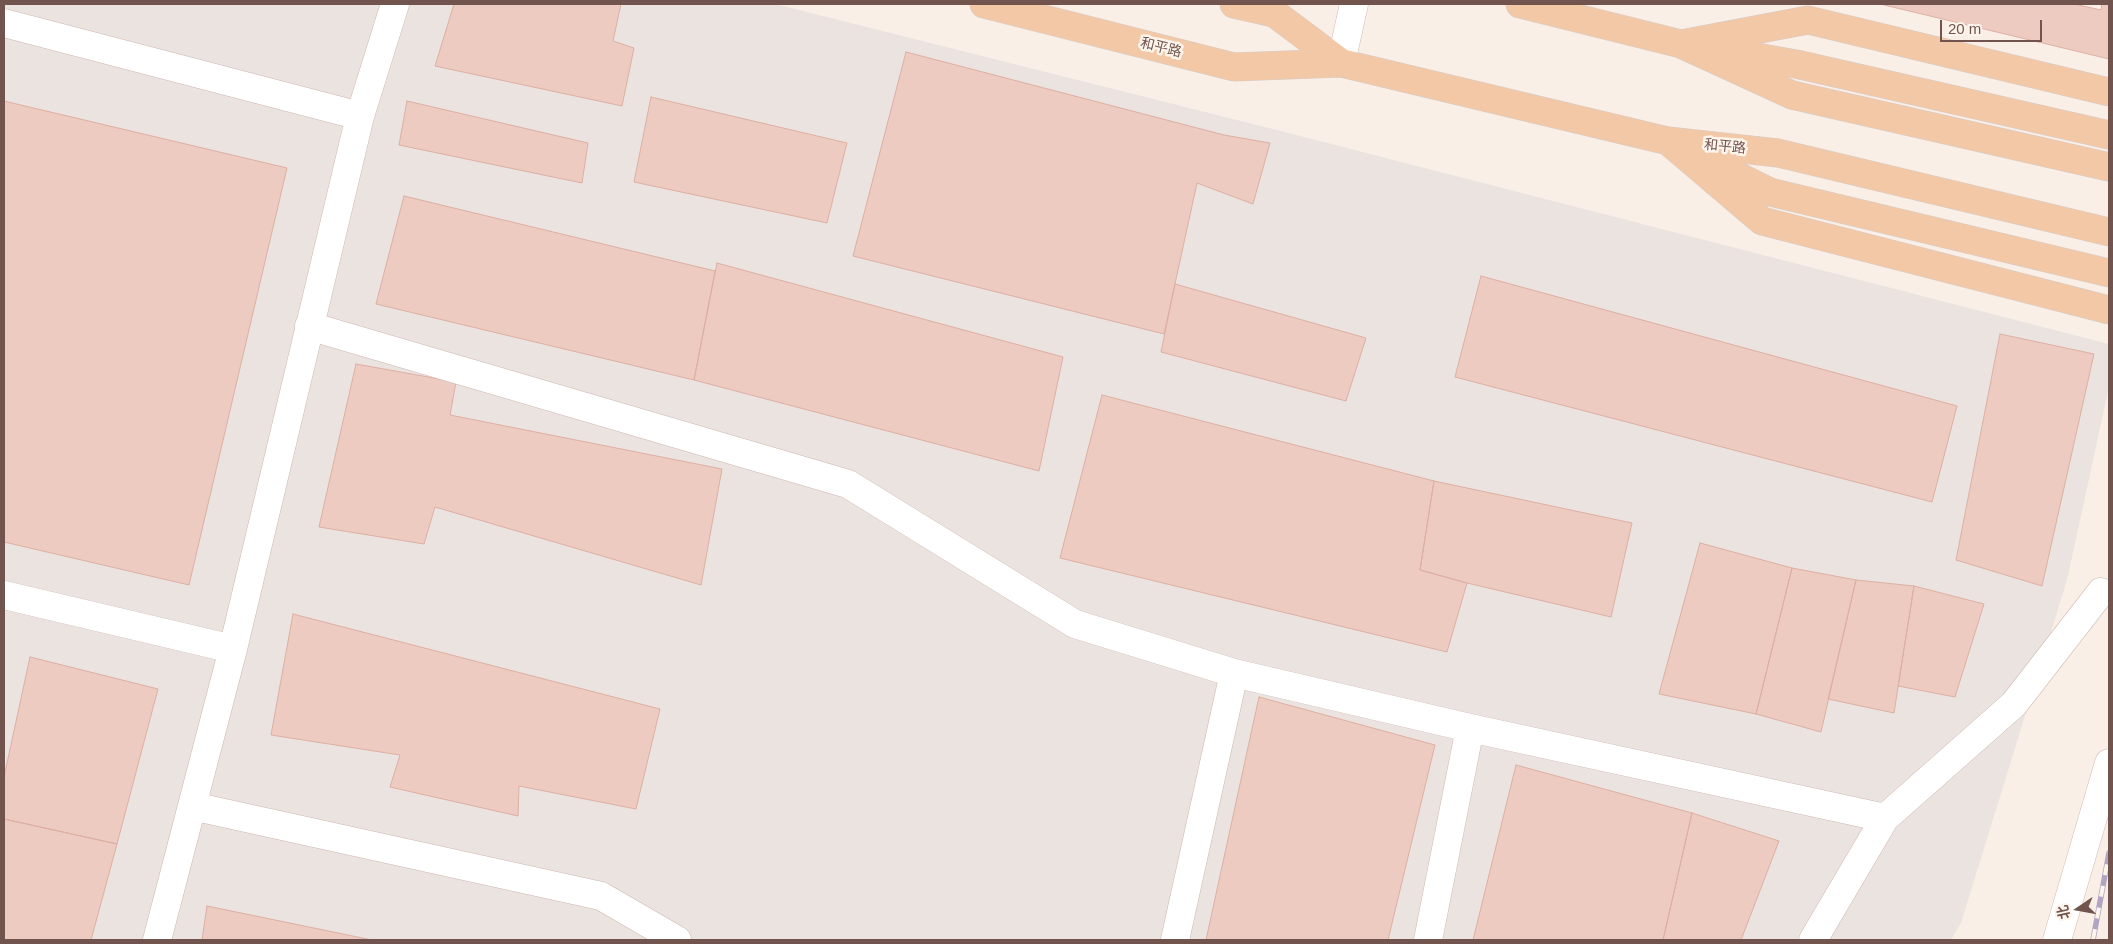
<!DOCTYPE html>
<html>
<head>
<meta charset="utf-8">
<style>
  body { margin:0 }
  #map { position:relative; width:2113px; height:944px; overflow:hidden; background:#faefe7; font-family:Arial,"Noto Sans SC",sans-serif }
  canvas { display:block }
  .frame { position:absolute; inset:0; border:5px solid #71544e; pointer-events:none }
  .north { position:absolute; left:2053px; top:884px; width:50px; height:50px; -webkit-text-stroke:4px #fdf4ec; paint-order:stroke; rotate:258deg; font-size:14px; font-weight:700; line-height:20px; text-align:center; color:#71544e }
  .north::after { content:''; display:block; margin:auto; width:18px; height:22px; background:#71544e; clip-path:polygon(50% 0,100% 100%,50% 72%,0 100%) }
  .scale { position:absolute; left:1940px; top:20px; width:102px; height:22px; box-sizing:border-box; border:2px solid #71544e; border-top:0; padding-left:6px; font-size:15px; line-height:18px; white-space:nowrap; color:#71544e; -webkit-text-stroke:4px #fdf4ec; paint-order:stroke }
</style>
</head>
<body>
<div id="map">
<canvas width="2113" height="944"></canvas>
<div class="frame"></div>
<div class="north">北</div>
<div class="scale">20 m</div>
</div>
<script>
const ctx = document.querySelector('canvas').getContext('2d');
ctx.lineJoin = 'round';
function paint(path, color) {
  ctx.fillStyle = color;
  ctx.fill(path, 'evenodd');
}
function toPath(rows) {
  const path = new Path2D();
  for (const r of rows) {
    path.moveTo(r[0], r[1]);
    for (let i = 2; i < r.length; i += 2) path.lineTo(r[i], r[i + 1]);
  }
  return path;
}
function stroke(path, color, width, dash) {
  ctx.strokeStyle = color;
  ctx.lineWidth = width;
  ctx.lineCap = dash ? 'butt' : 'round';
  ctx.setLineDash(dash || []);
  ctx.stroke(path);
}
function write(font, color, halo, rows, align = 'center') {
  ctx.font = font + ' Arial,"Noto Sans SC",sans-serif';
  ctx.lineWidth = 5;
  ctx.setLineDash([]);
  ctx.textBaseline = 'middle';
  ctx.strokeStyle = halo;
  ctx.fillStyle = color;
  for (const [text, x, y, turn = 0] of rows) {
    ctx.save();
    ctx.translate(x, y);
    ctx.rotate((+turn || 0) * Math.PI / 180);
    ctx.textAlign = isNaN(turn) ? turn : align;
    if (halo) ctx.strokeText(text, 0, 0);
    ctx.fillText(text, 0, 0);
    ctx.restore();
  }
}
const industrial = toPath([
  [4,4,775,4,1277,130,2109,344,2109,387,2067,580,1961,923,1951,940,4,940]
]);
const building = toPath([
  [454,4,621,4,613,41,634,48,622,106,435,66,454,4],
  [1880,4,2109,4,2109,59,1880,4],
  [2074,4,2102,4,2101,10,2074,4],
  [906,52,1224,135,1270,143,1253,204,1197,183,1164,334,853,256,906,52],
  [651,97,847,143,827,223,634,182,651,97],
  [4,101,287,168,189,585,4,542,4,101],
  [407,101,588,143,582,183,399,145,407,101],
  [404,196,715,271,694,380,376,304,404,196],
  [717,263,1063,357,1039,471,694,380,717,263],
  [1481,276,1957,406,1932,502,1455,377,1481,276],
  [1175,284,1366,338,1346,401,1161,352,1175,284],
  [2000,334,2094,354,2042,586,1956,560,2000,334],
  [356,364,456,382,450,415,722,469,701,585,435,507,424,544,319,527,356,364],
  [1102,395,1434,481,1420,570,1467,583,1447,652,1060,558,1102,395],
  [1434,481,1632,523,1611,617,1467,583,1420,570,1434,481],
  [1700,543,1792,568,1756,714,1659,694,1700,543],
  [1792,568,1856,580,1821,732,1756,714,1792,568],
  [1856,580,1914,586,1894,713,1828,699,1856,580],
  [1914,586,1984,604,1955,697,1898,686,1914,586],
  [293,614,660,709,636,809,519,786,518,816,390,787,400,755,271,735,293,614],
  [30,657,158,689,117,844,4,819,4,777,30,657],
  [1259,697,1435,745,1388,940,1206,940,1259,697],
  [1516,765,1692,813,1663,940,1473,940,1516,765],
  [1692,813,1779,841,1741,940,1663,940,1692,813],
  [4,819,117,844,91,940,4,940,4,819],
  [207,906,372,940,202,940,207,906]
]);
const street = toPath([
  [4,23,360,116],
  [309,326,848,484,1075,624,1234,673,1470,728,1885,818],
  [4,595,233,649],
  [192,806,601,896,677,940],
  [157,940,233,649,360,116,395,4],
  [1175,940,1234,673],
  [1428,940,1470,728],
  [1813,940,1885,818,2014,704,2101,592]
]);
const secondary = toPath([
  [1341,63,1354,4],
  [2057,940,2109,763]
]);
const primary = toPath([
  [984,4,1234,67,1341,63],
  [1234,4,1274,13,1341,63,1668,141,1778,153,2109,232],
  [1520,4,1681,44,1792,95,2109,167],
  [1681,44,1808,20,2109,92],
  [1717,50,1796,64,2109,135],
  [1668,141,1762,221,2109,310],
  [1707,161,1770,192,2109,273]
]);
const rail = toPath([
  [2093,940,2109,853]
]);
const streetNames = [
  ["和平路",1161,48,14],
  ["和平路",1725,147,6]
];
paint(industrial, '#ebe3e0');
paint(building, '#edcbc1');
stroke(building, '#deafa3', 1);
stroke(street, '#cdb8b1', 29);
stroke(secondary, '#cfb7ae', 29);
stroke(primary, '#d4ccca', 29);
stroke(street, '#fff', 28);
stroke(secondary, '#fff', 28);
stroke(primary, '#f2c8a6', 28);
stroke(rail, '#b0a6c3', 5.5);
stroke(rail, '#fdf4ec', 4, [11]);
write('14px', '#71544e', '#fdf4ec', streetNames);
</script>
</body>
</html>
